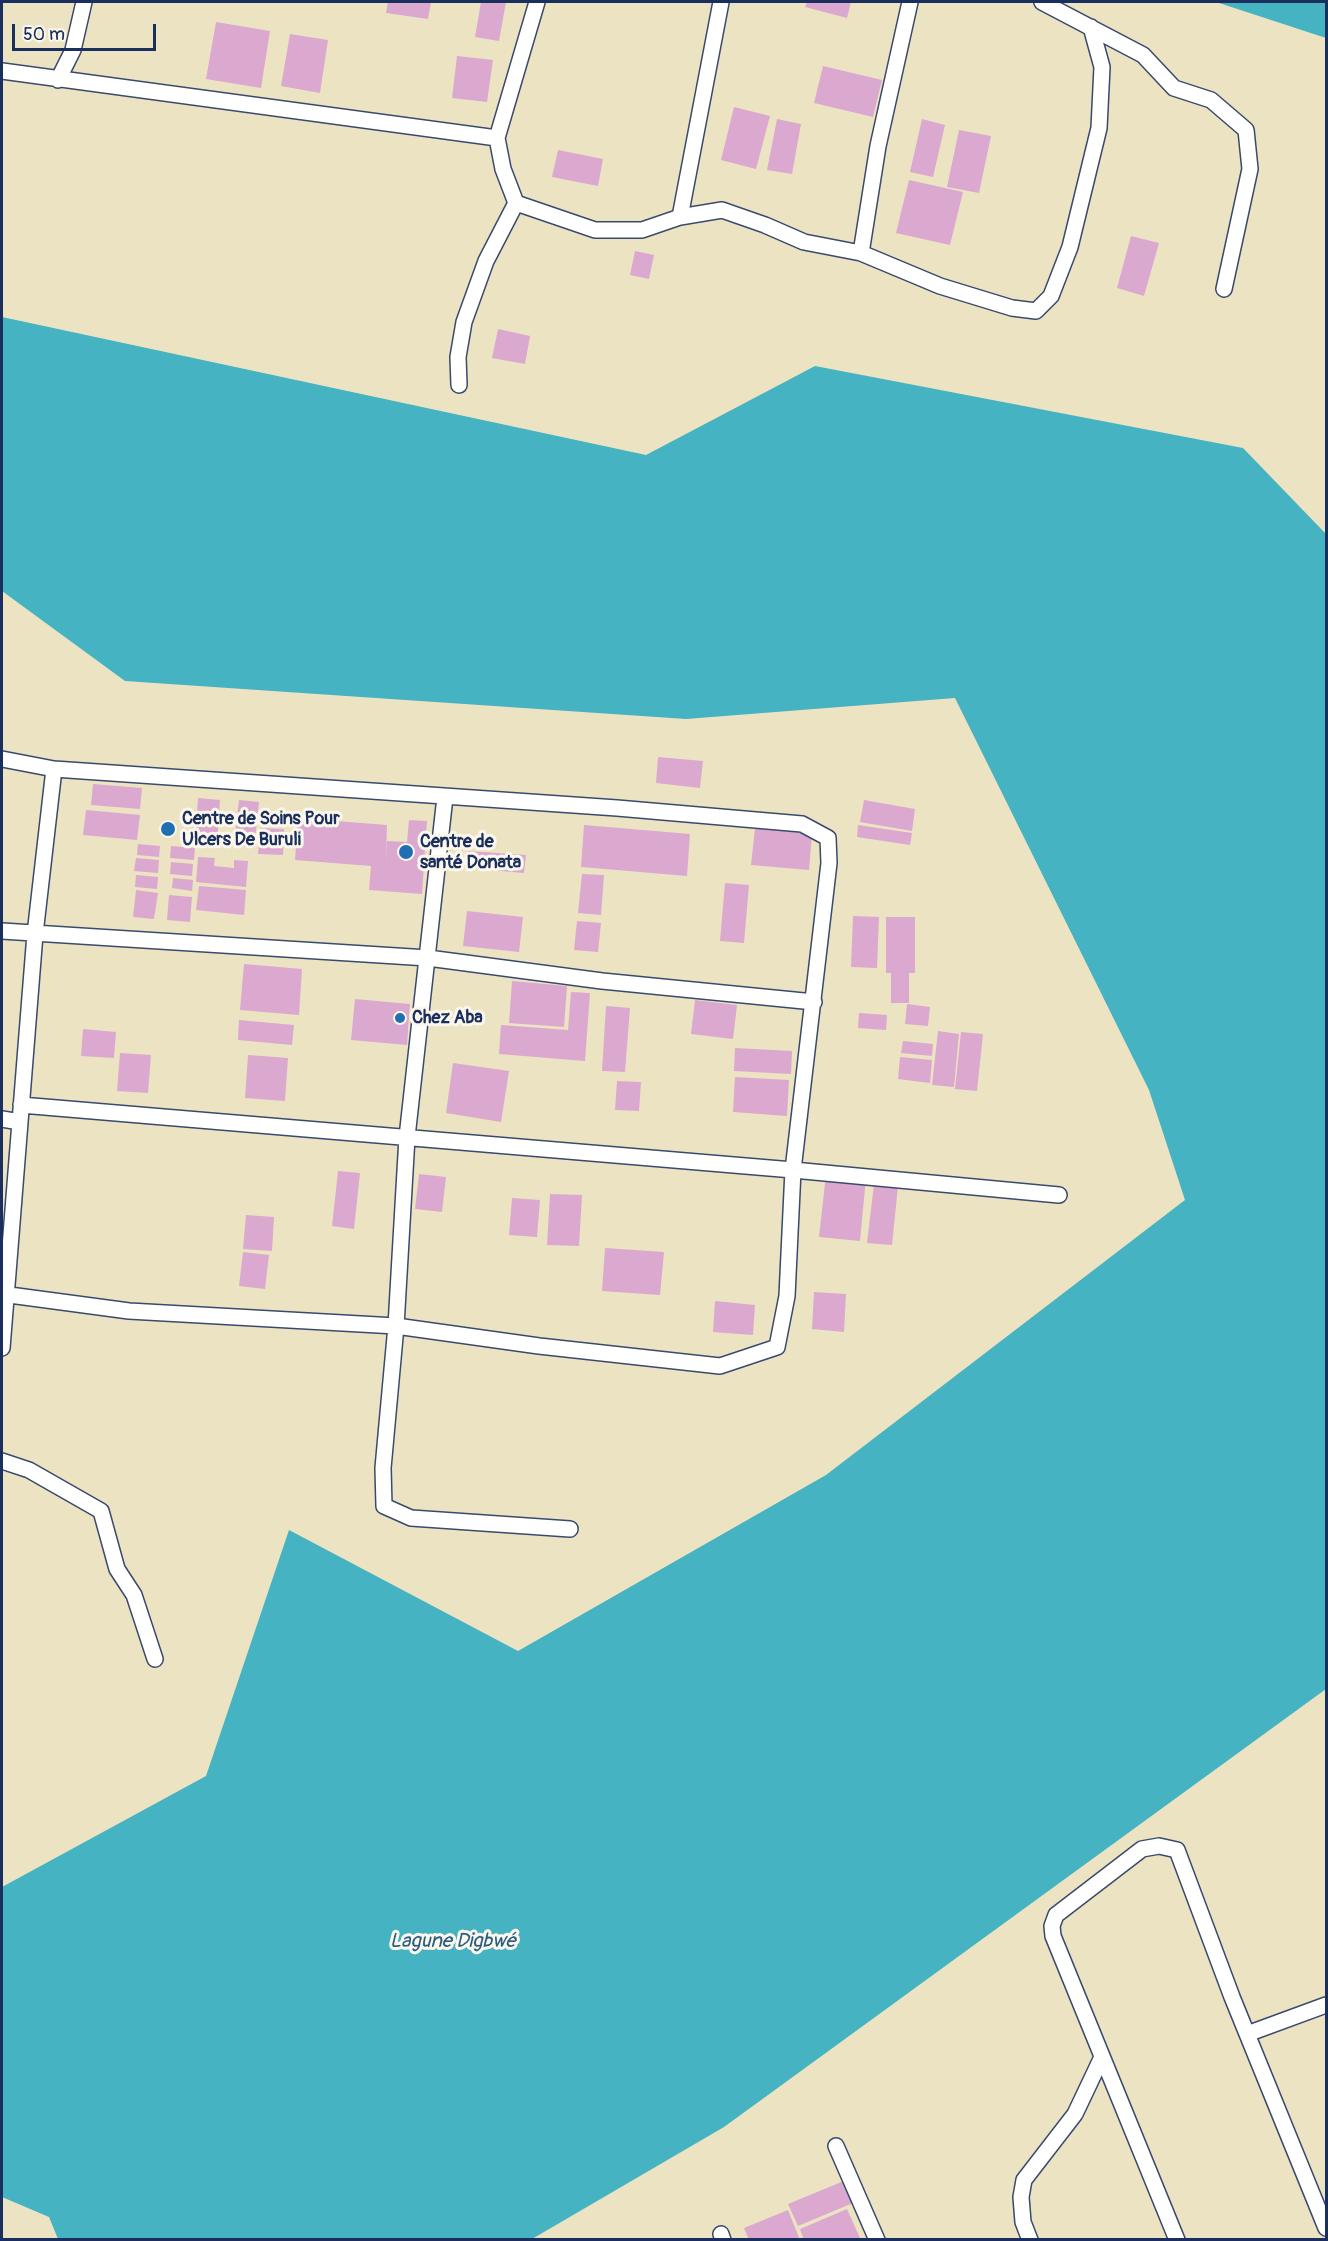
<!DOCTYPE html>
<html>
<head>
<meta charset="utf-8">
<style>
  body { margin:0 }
  #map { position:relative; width:1328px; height:2241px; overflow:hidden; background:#ece3c3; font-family:Pangolin,sans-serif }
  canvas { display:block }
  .frame { position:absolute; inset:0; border:3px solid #1b2f5e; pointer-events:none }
  .scale { position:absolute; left:12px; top:24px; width:144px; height:27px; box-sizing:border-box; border:3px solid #1b2f5e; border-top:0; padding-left:8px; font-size:18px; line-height:21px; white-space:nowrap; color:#1b2f5e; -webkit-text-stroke:4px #fbf7ec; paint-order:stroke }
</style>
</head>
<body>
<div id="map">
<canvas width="1328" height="2241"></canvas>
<div class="frame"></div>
<div class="scale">50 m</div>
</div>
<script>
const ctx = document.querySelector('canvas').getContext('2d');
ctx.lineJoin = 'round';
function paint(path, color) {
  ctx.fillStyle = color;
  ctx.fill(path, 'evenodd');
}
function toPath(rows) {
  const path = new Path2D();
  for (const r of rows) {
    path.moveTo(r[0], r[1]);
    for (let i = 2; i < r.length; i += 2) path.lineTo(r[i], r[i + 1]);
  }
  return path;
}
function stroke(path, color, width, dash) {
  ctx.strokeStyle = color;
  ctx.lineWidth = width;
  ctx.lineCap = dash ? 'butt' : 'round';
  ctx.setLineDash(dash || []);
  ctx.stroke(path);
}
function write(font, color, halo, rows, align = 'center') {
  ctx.font = font + ' Pangolin,sans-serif';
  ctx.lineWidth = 6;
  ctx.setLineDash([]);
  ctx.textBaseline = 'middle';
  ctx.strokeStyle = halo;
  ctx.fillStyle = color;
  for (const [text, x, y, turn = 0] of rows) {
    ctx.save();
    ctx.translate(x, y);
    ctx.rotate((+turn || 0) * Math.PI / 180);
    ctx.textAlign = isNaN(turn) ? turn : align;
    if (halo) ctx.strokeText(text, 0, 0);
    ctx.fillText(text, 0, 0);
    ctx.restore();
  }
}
const water = toPath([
  [1216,2,1326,2,1326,38],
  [2,317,646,455,815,366,1243,448,1326,534,1326,1689,724,2127,532,2239,58,2239,49,2217,2,2197,2,1887,206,1776,289,1530,518,1651,826,1475,1185,1200,1149,1090,955,698,686,719,125,681,2,591]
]);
const building = toPath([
  [388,2,431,2,428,19,386,13],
  [481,2,506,2,499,41,475,37],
  [807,2,851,2,847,18,805,7],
  [216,22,270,31,261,88,206,79],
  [290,34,328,40,320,93,281,86],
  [457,56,493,60,487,102,452,98],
  [823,66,882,80,873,117,814,103],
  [734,107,770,116,756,169,721,160],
  [777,119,801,124,792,174,767,170],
  [922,119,945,125,933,177,910,172],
  [959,130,991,136,979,193,947,187],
  [558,150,603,159,598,186,552,177],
  [909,180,963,192,950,245,896,233],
  [1131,236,1159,243,1144,296,1117,288],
  [635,251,654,255,649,279,630,275],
  [498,329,530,336,525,364,492,358],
  [658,757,703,761,700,788,656,783],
  [93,784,142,788,140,809,91,805],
  [198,798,220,800,217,845,195,843],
  [239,800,259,802,254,848,234,845],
  [864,800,915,809,912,831,860,822],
  [86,810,140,815,137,840,83,835],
  [298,818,387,825,386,864,387,841,407,842,409,820,427,821,422,894,369,890,371,866,295,860],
  [584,825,690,834,687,876,581,867],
  [858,825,912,833,910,845,857,837],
  [260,828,284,829,283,855,258,854],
  [755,828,812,833,809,870,751,865],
  [138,844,160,846,159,857,137,855],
  [171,846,195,848,194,860,170,858],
  [468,851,526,855,524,873,467,868],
  [198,857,215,858,214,866,234,868,234,860,248,861,246,887,196,882],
  [136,858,159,860,158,873,134,871],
  [171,862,193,864,192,876,170,874],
  [582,874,604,875,601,915,578,913],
  [136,875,158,877,157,889,135,887],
  [173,878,193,880,192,891,172,888],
  [725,883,749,885,744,943,720,941],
  [199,886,246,890,244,915,196,910],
  [136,890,158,893,154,919,133,917],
  [169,895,192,897,190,922,167,920],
  [467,911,523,917,519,952,463,946],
  [853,916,879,917,877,968,851,967],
  [886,917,915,917,915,973,909,973,909,1003,891,1003,891,973,886,973],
  [577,921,601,923,598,952,574,950],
  [244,964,302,969,299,1015,240,1010],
  [512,981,567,986,564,1027,509,1023],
  [571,992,590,993,585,1061,499,1054,501,1025,568,1030],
  [355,999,410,1004,407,1045,351,1040],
  [695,1000,737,1005,733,1039,691,1034],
  [907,1004,930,1007,928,1026,905,1024],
  [606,1006,630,1008,625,1072,602,1071],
  [859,1013,887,1015,886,1030,858,1028],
  [239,1020,294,1025,292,1045,238,1040],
  [83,1029,116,1032,114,1058,81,1056],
  [938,1031,959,1034,954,1087,932,1085],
  [961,1032,983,1034,977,1091,955,1089],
  [903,1041,933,1044,932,1056,901,1053],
  [735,1048,792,1051,791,1074,734,1071],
  [120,1053,151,1055,148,1093,117,1091],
  [248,1055,288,1058,285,1101,245,1098],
  [900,1057,932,1060,930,1083,898,1079],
  [453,1063,509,1071,501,1122,446,1113],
  [735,1077,789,1080,787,1116,733,1112],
  [617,1081,641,1082,639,1111,615,1110],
  [338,1171,360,1173,354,1229,332,1226],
  [419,1174,446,1177,442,1212,415,1209],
  [826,1174,866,1178,860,1241,819,1237],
  [874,1184,898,1186,892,1245,867,1243],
  [550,1194,582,1195,579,1246,547,1245],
  [512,1198,540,1200,537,1237,509,1235],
  [246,1215,274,1217,272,1251,243,1249],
  [605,1248,664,1252,660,1295,602,1291],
  [243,1252,269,1255,265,1289,239,1286],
  [814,1292,846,1294,844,1332,812,1329],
  [715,1301,755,1305,753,1335,713,1332],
  [844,2181,853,2203,798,2226,788,2204],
  [847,2209,860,2238,804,2240,800,2229],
  [788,2210,800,2240,749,2240,744,2228]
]);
const minor = toPath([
  [537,2,497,138,503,169,516,203,595,230,642,230,680,217,722,210,765,225,804,242,861,253,940,286,1012,308,1036,311,1051,296,1070,247,1099,128,1102,67,1091,27],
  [1042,2,1143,55,1174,88,1211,100,1246,130,1250,169,1224,289],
  [2,71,497,138],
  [58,80,73,50,84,2],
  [680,217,721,2],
  [861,253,878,146,910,2],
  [459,385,458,357,464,322,486,261,516,203],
  [2,759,54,769,617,808,802,824,828,838,829,863,793,1170,787,1296,777,1347,720,1366,539,1346,396,1326,129,1311,2,1294],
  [445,797,407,1137,396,1326,383,1468,384,1506,411,1518,570,1529],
  [2,931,428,958,602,981,814,1002],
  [21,1105,793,1170,1059,1195],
  [2,1119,20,1122],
  [2,1348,35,934,54,769],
  [2,1461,29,1470,101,1511,117,1569,134,1595,155,1659],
  [1247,2034,1326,2005],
  [836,2146,877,2240],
  [721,2234,723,2240],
  [1030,2240,1023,2222,1021,2197,1024,2180,1075,2114,1102,2057],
  [1177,2240,1053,1936,1052,1926,1056,1915,1142,1849,1159,1846,1177,1850,1232,1997,1326,2228]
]);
const markers = [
  [168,829,8,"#1f6fb2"],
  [406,852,8,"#1f6fb2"],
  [400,1018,6,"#1f6fb2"]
];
const poiNames = [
  ["Centre de Soins Pour",182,819],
  ["Ulcers De Buruli",182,840],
  ["Centre de",420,842],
  ["santé Donata",420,863],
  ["Chez Aba",412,1018]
];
const waterNames = [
  ["Lagune Digbwé",453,1942]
];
paint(water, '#45b3c1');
paint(building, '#dba9cf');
stroke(minor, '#3a4a6d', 18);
stroke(minor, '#fff', 15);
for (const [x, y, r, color] of markers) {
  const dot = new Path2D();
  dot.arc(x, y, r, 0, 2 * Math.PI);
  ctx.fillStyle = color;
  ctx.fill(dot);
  stroke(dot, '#fbf7ec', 2);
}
write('bold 18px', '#1b2f5e', '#fbf7ec', poiNames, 'left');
write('italic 20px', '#2a5d81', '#fbf7ec', waterNames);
</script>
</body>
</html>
